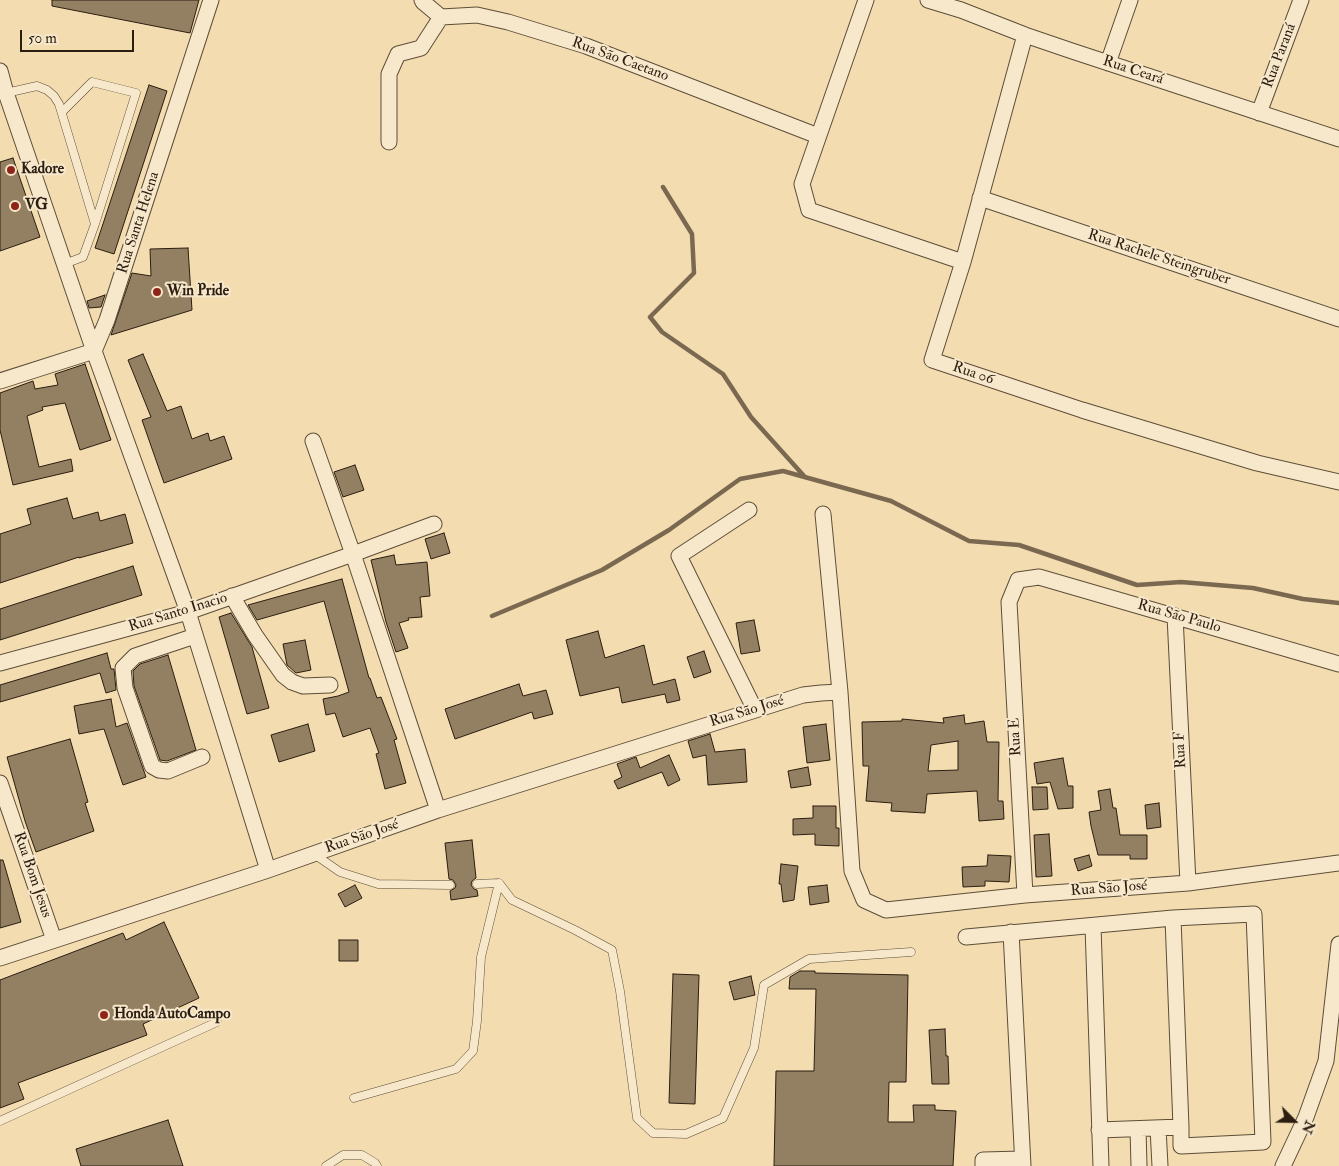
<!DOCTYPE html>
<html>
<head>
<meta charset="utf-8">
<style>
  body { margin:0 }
  #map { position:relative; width:1339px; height:1166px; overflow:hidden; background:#f3dcb0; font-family:"IM FELL Double Pica",serif }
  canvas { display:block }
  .north { position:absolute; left:1269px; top:1096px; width:50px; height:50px; -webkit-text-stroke:4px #f7e8cc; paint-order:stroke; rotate:113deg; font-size:14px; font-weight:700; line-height:20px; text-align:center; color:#2b1d10 }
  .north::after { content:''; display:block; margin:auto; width:18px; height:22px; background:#2b1d10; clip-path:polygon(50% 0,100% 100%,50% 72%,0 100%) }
  .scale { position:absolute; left:20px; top:30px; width:114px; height:22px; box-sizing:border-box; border:2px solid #2b1d10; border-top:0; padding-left:6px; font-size:15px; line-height:18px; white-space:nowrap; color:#2b1d10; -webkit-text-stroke:4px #f7e8cc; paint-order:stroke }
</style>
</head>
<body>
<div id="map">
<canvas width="1339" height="1166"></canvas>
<div class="north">N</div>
<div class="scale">50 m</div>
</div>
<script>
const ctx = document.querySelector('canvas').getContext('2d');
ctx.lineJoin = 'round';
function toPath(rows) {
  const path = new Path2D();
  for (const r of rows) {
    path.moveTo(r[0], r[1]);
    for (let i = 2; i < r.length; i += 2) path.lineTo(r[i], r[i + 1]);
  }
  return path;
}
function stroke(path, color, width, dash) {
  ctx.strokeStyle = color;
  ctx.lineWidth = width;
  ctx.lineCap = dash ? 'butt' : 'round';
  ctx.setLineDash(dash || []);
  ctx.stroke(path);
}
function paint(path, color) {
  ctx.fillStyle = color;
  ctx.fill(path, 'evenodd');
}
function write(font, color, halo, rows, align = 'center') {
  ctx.font = font + ' "IM FELL Double Pica",serif';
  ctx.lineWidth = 4;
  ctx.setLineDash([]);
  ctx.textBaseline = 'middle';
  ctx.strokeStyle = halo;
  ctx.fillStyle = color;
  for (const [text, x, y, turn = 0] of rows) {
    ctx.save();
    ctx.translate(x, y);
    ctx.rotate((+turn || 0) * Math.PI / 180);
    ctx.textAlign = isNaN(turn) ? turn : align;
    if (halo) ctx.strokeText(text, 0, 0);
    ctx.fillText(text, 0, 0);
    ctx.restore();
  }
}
const stream = toPath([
  [663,187,692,234,694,273,650,317,662,332,723,374,751,417,804,476],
  [492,616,602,570,669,530,740,479,783,471,891,501,969,541,1019,545,1137,585,1181,582,1253,588,1303,599,1339,603]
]);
const building = toPath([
  [52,0,199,0,190,33,52,6,52,0],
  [149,85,167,91,114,254,95,248,149,85],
  [13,158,40,237,0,251,0,162,13,158],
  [188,248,192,310,111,335,132,273,151,276,150,249,188,248],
  [105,295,101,307,89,308,87,301,105,295],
  [143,354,167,411,181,406,192,439,208,433,210,441,224,436,232,459,164,483,142,420,151,417,128,360,143,354],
  [85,364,111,440,80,450,65,403,42,407,43,410,27,416,39,467,71,459,73,471,13,485,0,430,0,393,33,381,35,389,58,385,55,374,85,364],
  [355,465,364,490,343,497,334,472,355,465],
  [67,498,73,519,98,512,100,521,125,514,133,543,79,558,79,557,0,583,0,534,31,524,27,509,67,498],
  [444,533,450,553,431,559,425,539,444,533],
  [394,555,396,565,427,562,430,596,420,597,422,617,408,618,409,620,399,623,408,648,396,652,386,622,371,560,394,555],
  [133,566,142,595,0,640,0,609,133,566],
  [342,579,369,678,370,678,377,698,381,697,397,739,394,740,406,783,385,789,376,754,379,753,370,728,343,737,335,713,326,715,323,699,338,696,349,692,324,601,257,620,248,605,342,579],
  [231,613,252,647,269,708,247,714,219,617,231,613],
  [754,620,760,651,741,654,736,623,754,620],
  [598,631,605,658,644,645,653,685,675,679,680,700,667,703,665,694,622,703,619,687,580,696,566,640,598,631],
  [305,640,311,670,296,673,287,665,283,644,305,640],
  [704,651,711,672,694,678,687,657,704,651],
  [107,653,111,669,114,669,116,690,106,693,100,673,0,702,0,685,107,653],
  [168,655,196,750,167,761,160,760,134,686,133,671,140,664,168,655],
  [519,684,523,696,546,690,553,714,534,719,532,712,455,739,445,709,519,684],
  [111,699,116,727,127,723,146,777,123,785,104,729,79,734,74,706,111,699],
  [964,715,965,724,984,721,987,742,999,742,998,801,1003,801,1004,819,979,821,977,791,927,794,925,813,891,811,892,803,866,801,869,766,863,766,862,722,902,721,902,719,944,723,943,718,964,715],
  [958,741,958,770,928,771,931,745,958,741],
  [308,724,315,751,279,762,271,735,308,724],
  [826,724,830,760,807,763,803,727,826,724],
  [710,734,715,752,745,749,747,782,708,785,706,755,693,758,688,741,710,734],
  [70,739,88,802,85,803,94,831,36,852,25,821,7,757,70,739],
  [669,755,680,780,668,786,662,772,618,789,614,781,622,777,617,764,636,757,640,768,669,755],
  [1063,758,1068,786,1073,786,1073,808,1058,809,1050,782,1037,784,1034,763,1063,758],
  [808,767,811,785,791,788,788,771,808,767],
  [1032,787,1047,787,1048,809,1033,810,1032,787],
  [1110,789,1113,808,1116,808,1120,835,1147,835,1147,859,1130,859,1130,855,1098,855,1091,826,1089,812,1101,810,1098,791,1110,789],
  [1159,803,1161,827,1147,829,1145,805,1159,803],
  [813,806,836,806,836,828,839,828,839,846,815,845,815,834,793,835,793,819,813,818,813,806],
  [1049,834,1052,876,1036,877,1034,835,1049,834],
  [472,840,476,878,472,881,471,885,474,889,477,890,478,896,451,900,450,891,455,888,456,885,453,880,449,879,445,843,472,840],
  [988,855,1011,856,1009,882,985,881,985,886,963,887,962,867,987,866,988,855],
  [1089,855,1092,866,1078,871,1074,859,1089,855],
  [0,860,3,860,21,922,0,928,0,860],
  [781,864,798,866,794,900,783,902,781,884,779,884,781,864],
  [355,885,362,898,345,907,338,894,355,885],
  [827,885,829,902,810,905,808,887,827,885],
  [164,922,199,998,143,1024,147,1035,18,1083,24,1099,0,1108,0,980,123,933,126,940,164,922],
  [339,940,358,940,358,961,339,961,339,940],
  [800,971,815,971,815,973,908,975,906,1082,889,1082,888,1122,914,1122,913,1105,935,1105,935,1110,956,1111,953,1166,774,1166,776,1071,814,1071,816,989,789,989,790,977,800,971],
  [673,974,699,975,695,1104,669,1103,673,974],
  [751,976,755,995,734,1000,729,982,751,976],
  [945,1029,946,1056,948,1056,949,1084,932,1084,929,1030,945,1029],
  [168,1120,183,1166,81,1166,76,1149,168,1120]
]);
const lane = toPath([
  [6,93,37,86,47,90,54,96,59,104,95,224,83,257,64,264],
  [62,112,92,82,136,93,95,224],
  [314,854,340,872,378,884,450,885],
  [477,884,499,883,512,900,575,930,612,950,620,991,637,1118,653,1133,686,1134,723,1118,754,1048,764,985,809,959,911,952],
  [354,1098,456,1069,473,1051,477,1021,481,957,499,883],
  [0,1121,217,1022],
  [326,1166,343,1155,362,1155,375,1163,377,1166]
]);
const street = toPath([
  [422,0,423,2,441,17,477,15,508,22,586,46,818,136],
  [866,0,802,184,809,210,963,262],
  [928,0,961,10,1025,35,1072,51,1339,139],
  [1025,35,963,262,932,360,1082,410,1257,463,1339,482],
  [1108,63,1130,0],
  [0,71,6,93,94,351,188,612,268,870],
  [1259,113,1301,0],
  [389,142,389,74,398,54,421,48,441,17],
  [980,198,1339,319],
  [0,381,94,351,107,320,211,0],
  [313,441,353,554,438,810],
  [749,510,679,556,755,710],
  [823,514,840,692],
  [232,596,255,635,283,675,292,682,303,686,330,685],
  [1175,616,1188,883],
  [195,636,135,656,123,668,125,688,152,766,159,770,168,771,202,757],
  [0,663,188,612,353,554,434,524],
  [0,783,54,940],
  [1025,895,1009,602,1018,580,1039,577,1339,664],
  [1173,918,1181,1127],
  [1093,926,1101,1166],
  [1011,932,1023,1166],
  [966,937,1173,918,1254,914,1263,1142,1181,1146,1181,1127,1099,1130],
  [0,958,268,870,438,810,803,695,821,693,840,692,852,871,864,900,886,910,1025,895,1188,883,1339,863],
  [1158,1128,1160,1166],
  [1138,1129,1139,1166],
  [983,1166,983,1160,1022,1159],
  [1283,1166,1306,1117,1326,1061,1339,944]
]);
const markers = [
  [11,170,5,"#8f2418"],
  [15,206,5,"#8f2418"],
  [157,292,5,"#8f2418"],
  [104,1015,5,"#8f2418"]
];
const streetNames = [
  ["Rua Paraná",1280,56,-69],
  ["Rua São Caetano",620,60,20],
  ["Rua Ceará",1133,71,18],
  ["Rua Santa Helena",139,223,-72],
  ["Rua Rachele Steingruber",1159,258,18],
  ["Rua 06",973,374,19],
  ["Rua Santo Inacio",178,613,-17],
  ["Rua São Paulo",1179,617,16],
  ["Rua São José",747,712,-17],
  ["Rua E",1016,737,-93],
  ["Rua F",1181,750,-93],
  ["Rua São José",362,837,-19],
  ["Rua Bom Jesus",32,875,71],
  ["Rua São José",1109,889,-4]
];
const poiNames = [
  ["Kadore",21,170],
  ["VG",25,206],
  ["Win Pride",167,292],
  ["Honda AutoCampo",114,1015]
];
stroke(stream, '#7a6950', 4.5);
paint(building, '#938063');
stroke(building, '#2b1d10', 1);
stroke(lane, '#5d4d38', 9);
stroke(street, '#5d4d38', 17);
stroke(lane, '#f7e8cc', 8);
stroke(street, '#f7e8cc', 15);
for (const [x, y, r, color] of markers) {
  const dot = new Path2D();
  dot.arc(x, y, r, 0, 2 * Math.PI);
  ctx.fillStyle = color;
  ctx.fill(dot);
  stroke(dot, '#f7e8cc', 2);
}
write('15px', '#2b1d10', '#f7e8cc', streetNames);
write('bold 15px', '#2b1d10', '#f7e8cc', poiNames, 'left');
</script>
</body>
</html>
